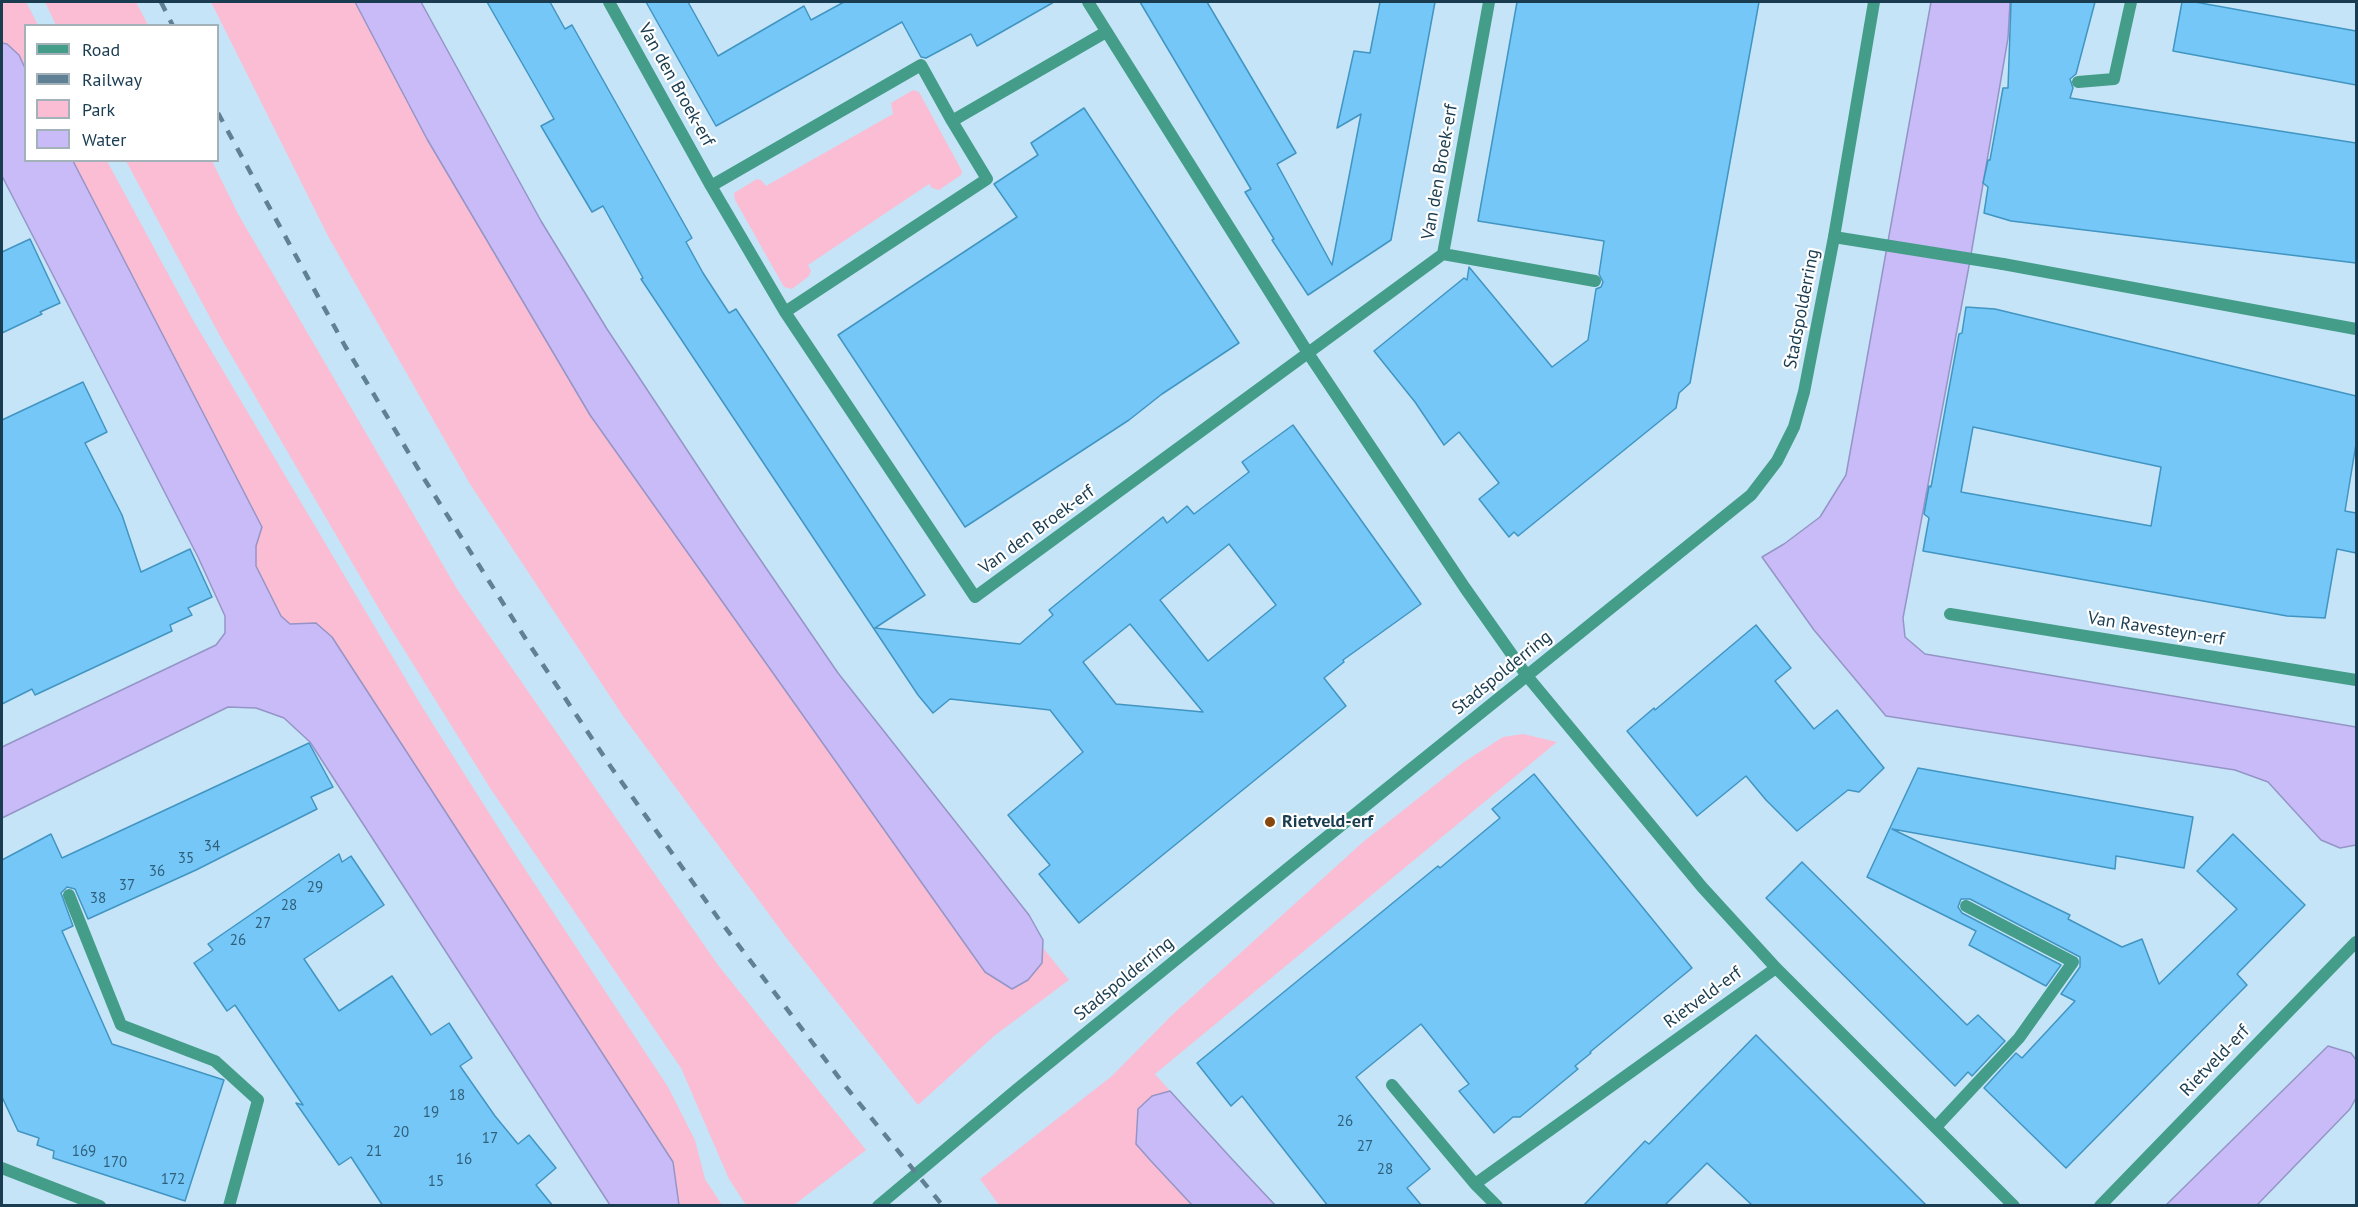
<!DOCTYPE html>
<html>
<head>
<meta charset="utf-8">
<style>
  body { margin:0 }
  #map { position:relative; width:2358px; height:1207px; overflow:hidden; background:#c5e4f7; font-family:"PT Sans",sans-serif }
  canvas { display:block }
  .frame { position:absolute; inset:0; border:3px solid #193c50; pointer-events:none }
  .legend { position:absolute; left:24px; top:24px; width:195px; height:138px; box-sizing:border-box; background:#fff; border:2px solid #a3b1b9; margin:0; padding:8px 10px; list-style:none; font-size:18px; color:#193c50 }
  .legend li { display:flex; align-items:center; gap:12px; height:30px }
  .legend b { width:30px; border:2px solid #a3b1b9 }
</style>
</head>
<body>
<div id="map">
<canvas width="2358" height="1207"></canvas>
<div class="frame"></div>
<ul class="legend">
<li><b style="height:8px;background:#449d88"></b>Road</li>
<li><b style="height:8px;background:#608195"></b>Railway</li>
<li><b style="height:16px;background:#fbbdd3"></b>Park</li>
<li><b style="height:16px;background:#c9bbf8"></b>Water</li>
</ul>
</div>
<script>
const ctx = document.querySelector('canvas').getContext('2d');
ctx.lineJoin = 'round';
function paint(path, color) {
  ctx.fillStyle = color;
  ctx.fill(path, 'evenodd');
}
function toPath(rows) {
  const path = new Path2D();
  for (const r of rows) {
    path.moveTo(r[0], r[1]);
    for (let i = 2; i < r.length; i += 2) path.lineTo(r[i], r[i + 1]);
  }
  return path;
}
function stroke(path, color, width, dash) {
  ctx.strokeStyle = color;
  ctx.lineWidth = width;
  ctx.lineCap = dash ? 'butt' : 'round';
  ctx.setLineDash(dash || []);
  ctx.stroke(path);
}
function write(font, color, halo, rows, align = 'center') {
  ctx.font = font + ' "PT Sans",sans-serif';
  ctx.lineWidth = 4.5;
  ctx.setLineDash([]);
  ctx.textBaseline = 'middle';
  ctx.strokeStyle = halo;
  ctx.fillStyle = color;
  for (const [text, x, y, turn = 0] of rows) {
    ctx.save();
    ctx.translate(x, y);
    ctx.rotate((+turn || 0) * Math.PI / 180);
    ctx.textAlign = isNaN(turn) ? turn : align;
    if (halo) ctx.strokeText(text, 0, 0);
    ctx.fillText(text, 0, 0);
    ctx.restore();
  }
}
const green = toPath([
  [2,2,26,2,38,25,26,26,25,68,19,55,7,44,2,43],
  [45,2,136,2,148,25,56,25],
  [211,2,355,2,427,139,590,415,1028,980,1042,963,1043,948,1069,980,994,1036,918,1105,788,940,623,716,470,484,328,236],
  [913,90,919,92,962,171,961,175,939,190,932,188,929,184,808,265,811,271,809,276,792,289,784,287,735,200,734,193,757,179,761,180,766,186,893,114,891,103],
  [73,161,107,161,193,320,424,710,515,854,668,1087,695,1140,705,1179,722,1205,679,1205,673,1162,316,624,290,624,281,616,256,567,256,546,262,527],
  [126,161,212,161,238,214,457,589,718,965,866,1150,794,1205,746,1205,729,1179,681,1068,492,791,385,619,220,336],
  [1523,734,1557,742,1155,1074,1170,1091,1152,1096,1136,1144,1192,1205,999,1205,980,1179,1112,1076,1172,1015,1363,842,1464,762,1503,737]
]);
const water = toPath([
  [355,2,421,2,541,221,607,329,740,530,838,673,1029,915,1043,940,1042,963,1028,980,1012,989,985,972,590,415,427,139,355,2],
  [1931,2,2010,2,2008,38,1969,266,1903,618,1905,637,1925,654,2356,727,2356,845,2340,848,2321,840,2268,782,2235,770,1886,716,1814,630,1762,557,1784,544,1820,517,1846,475,1931,2],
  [2,43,7,44,19,55,25,68,26,160,73,161,262,527,256,546,256,566,281,616,290,624,316,623,332,637,673,1162,679,1205,610,1205,310,742,284,718,256,708,228,707,2,818,2,747,216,645,225,633,225,616,198,557,2,176,2,43],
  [2328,1046,2351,1053,2356,1060,2356,1098,2350,1109,2257,1205,2166,1205,2328,1046],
  [1170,1091,1231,1158,1275,1205,1192,1205,1151,1161,1136,1144,1138,1109,1152,1096,1170,1091]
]);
const building = toPath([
  [487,2,550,2,565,29,572,25,692,238,686,242,703,273,729,313,736,309,925,595,875,628,1020,644,1053,615,1049,610,1163,517,1167,523,1187,506,1194,514,1249,472,1242,462,1293,425,1421,604,1343,660,1344,662,1324,678,1346,706,1079,923,1039,874,1050,865,1008,815,1083,752,1050,710,950,699,933,713,918,695,641,279,643,278,603,206,592,212,541,126,554,119,487,2],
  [1229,544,1276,605,1208,661,1160,600,1229,544],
  [1130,624,1203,712,1116,704,1083,662,1130,624],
  [646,2,688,2,718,56,804,6,811,20,844,2,1054,2,977,46,971,34,926,58,921,57,902,22,716,126,646,2],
  [1140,2,1207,2,1296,153,1277,164,1332,265,1361,114,1337,128,1354,51,1370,53,1380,2,1435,2,1391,240,1308,295,1272,240,1274,239,1245,192,1251,189,1140,2],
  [1517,2,1759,2,1690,383,1679,393,1676,408,1518,536,1514,532,1509,537,1479,499,1499,483,1459,432,1444,445,1415,402,1374,351,1464,278,1467,280,1469,267,1552,367,1588,340,1596,289,1601,287,1603,282,1599,274,1604,241,1478,221,1517,2],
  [2011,2,2095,2,2076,74,2070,79,2073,88,2070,98,2356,143,2356,263,2011,221,1984,213,1988,187,1983,183,1988,160,1990,160,2003,88,2008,88,2011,2],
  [2182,2,2195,2,2356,31,2356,85,2173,51,2182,2],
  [1084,108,1239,343,1162,394,1129,420,965,527,838,335,1017,217,994,184,1038,155,1031,143,1084,108],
  [30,239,60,303,40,312,42,314,2,333,2,252,30,239],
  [1966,307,1995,309,2356,396,2356,444,2345,511,2356,513,2356,553,2337,549,2325,618,2287,616,1923,551,1929,518,1924,514,1929,486,1931,487,1959,334,1962,333,1966,307],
  [1973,427,2161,467,2151,526,1961,492,1973,427],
  [83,382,107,432,85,443,122,515,141,572,190,549,212,597,188,608,192,615,170,625,172,631,35,695,32,689,2,704,2,420,83,382],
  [1756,625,1791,668,1775,681,1814,729,1837,710,1884,768,1859,792,1848,790,1797,831,1766,800,1746,776,1697,816,1627,731,1654,708,1655,710,1756,625],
  [309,743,333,787,311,797,317,809,196,870,88,919,75,889,67,887,61,893,73,926,62,931,112,1044,224,1080,185,1201,53,1158,54,1151,37,1145,39,1138,18,1131,2,1097,2,860,51,834,62,858,309,743],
  [1918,768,2193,817,2184,868,2116,856,2115,869,1892,829,2070,915,2068,919,2122,947,2142,939,2159,984,2237,909,2197,871,2233,834,2305,905,2237,974,2247,985,2066,1168,1984,1088,2016,1053,2022,1058,2075,1001,2061,994,2080,967,2080,957,1970,899,1961,899,1958,907,1962,913,2061,965,2046,986,1969,945,1976,931,1867,877,1918,768],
  [1534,774,1692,968,1590,1052,1591,1053,1575,1066,1578,1069,1543,1098,1520,1117,1513,1117,1494,1133,1459,1091,1469,1084,1421,1024,1356,1077,1430,1169,1407,1188,1422,1206,1328,1206,1242,1096,1231,1106,1197,1063,1438,866,1440,868,1500,818,1492,809,1534,774],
  [339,854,342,862,351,856,384,905,304,959,339,1011,392,976,431,1035,449,1023,472,1058,460,1066,495,1116,518,1144,529,1135,556,1168,536,1185,553,1206,383,1206,351,1157,339,1165,296,1103,303,1105,235,1005,227,1011,194,963,213,950,208,944,339,854],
  [1802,862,1967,1025,1978,1015,2005,1041,1972,1076,1968,1072,1955,1086,1766,898,1802,862],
  [1756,1035,1927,1206,1753,1206,1707,1163,1664,1206,1583,1206,1645,1141,1649,1144,1756,1035]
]);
const service = toPath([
  [1936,1127,2019,1038,2073,962,1966,906]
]);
const pedestrian = toPath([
  [1834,237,2003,264]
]);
const minor = toPath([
  [609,2,711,186,785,312,975,597,1443,254,1489,2],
  [1088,2,1308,353,1465,588,1527,676,1702,887,1776,968,2014,1206],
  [2078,82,2114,79,2131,2],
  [711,186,921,65,952,121,1106,32],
  [1443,254,1595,281],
  [2003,264,2356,329],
  [785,312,987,179,952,121],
  [1950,614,2356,680],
  [69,895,121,1025,215,1061,258,1100,229,1206],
  [1392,1085,1475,1184,1497,1206],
  [2,1168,100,1206],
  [1475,1184,1776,968],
  [2100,1206,2356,942]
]);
const tertiary = toPath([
  [878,1206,1016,1090,1297,861,1751,495,1777,461,1794,427,1804,392,1834,237,1874,2]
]);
const rail = toPath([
  [161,2,173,26],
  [218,113,345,346,423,477,527,641,611,767,718,918,846,1087,943,1206]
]);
const markers = [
  [1270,822,6,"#87480f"]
];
const numberNames = [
  ["34",212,847],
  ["35",186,859],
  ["36",157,872],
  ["37",127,886],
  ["29",315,888],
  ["38",98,899],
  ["28",289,906],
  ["27",263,924],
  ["26",238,941],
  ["18",457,1096],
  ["19",431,1113],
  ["26",1345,1122],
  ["20",401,1133],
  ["17",490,1139],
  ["27",1365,1147],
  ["169",84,1152],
  ["21",374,1152],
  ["16",464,1160],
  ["170",115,1163],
  ["28",1385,1170],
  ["172",173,1180],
  ["15",436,1182]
];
const streetNames = [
  ["Van den Broek-erf",676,85,61],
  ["Van den Broek-erf",1440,172,-80],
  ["Stadspolderring",1802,309,-79],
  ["Van den Broek-erf",1037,530,-36],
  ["Van Ravesteyn-erf",2156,629,9],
  ["Stadspolderring",1502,673,-39],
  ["Stadspolderring",1124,979,-39],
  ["Rietveld-erf",1703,998,-36],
  ["Rietveld-erf",2215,1061,-46]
];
const poiNames = [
  ["Rietveld-erf",1282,822]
];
paint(green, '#fbbdd3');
paint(water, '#c9bbf8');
stroke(water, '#9495c6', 1.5);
paint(building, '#74c7f7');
stroke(building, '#4195c2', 1.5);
stroke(service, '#449d88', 12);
stroke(pedestrian, '#449d88', 12);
stroke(minor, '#449d88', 12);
stroke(tertiary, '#449d88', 12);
stroke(rail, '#608195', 4.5, [10, 10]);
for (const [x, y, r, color] of markers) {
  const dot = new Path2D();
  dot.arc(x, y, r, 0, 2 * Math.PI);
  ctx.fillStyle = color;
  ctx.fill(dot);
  stroke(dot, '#fff', 2);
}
write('15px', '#305f7a', null, numberNames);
write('18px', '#193c50', '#fff', streetNames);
write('bold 18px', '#193c50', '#fff', poiNames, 'left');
</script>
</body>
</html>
